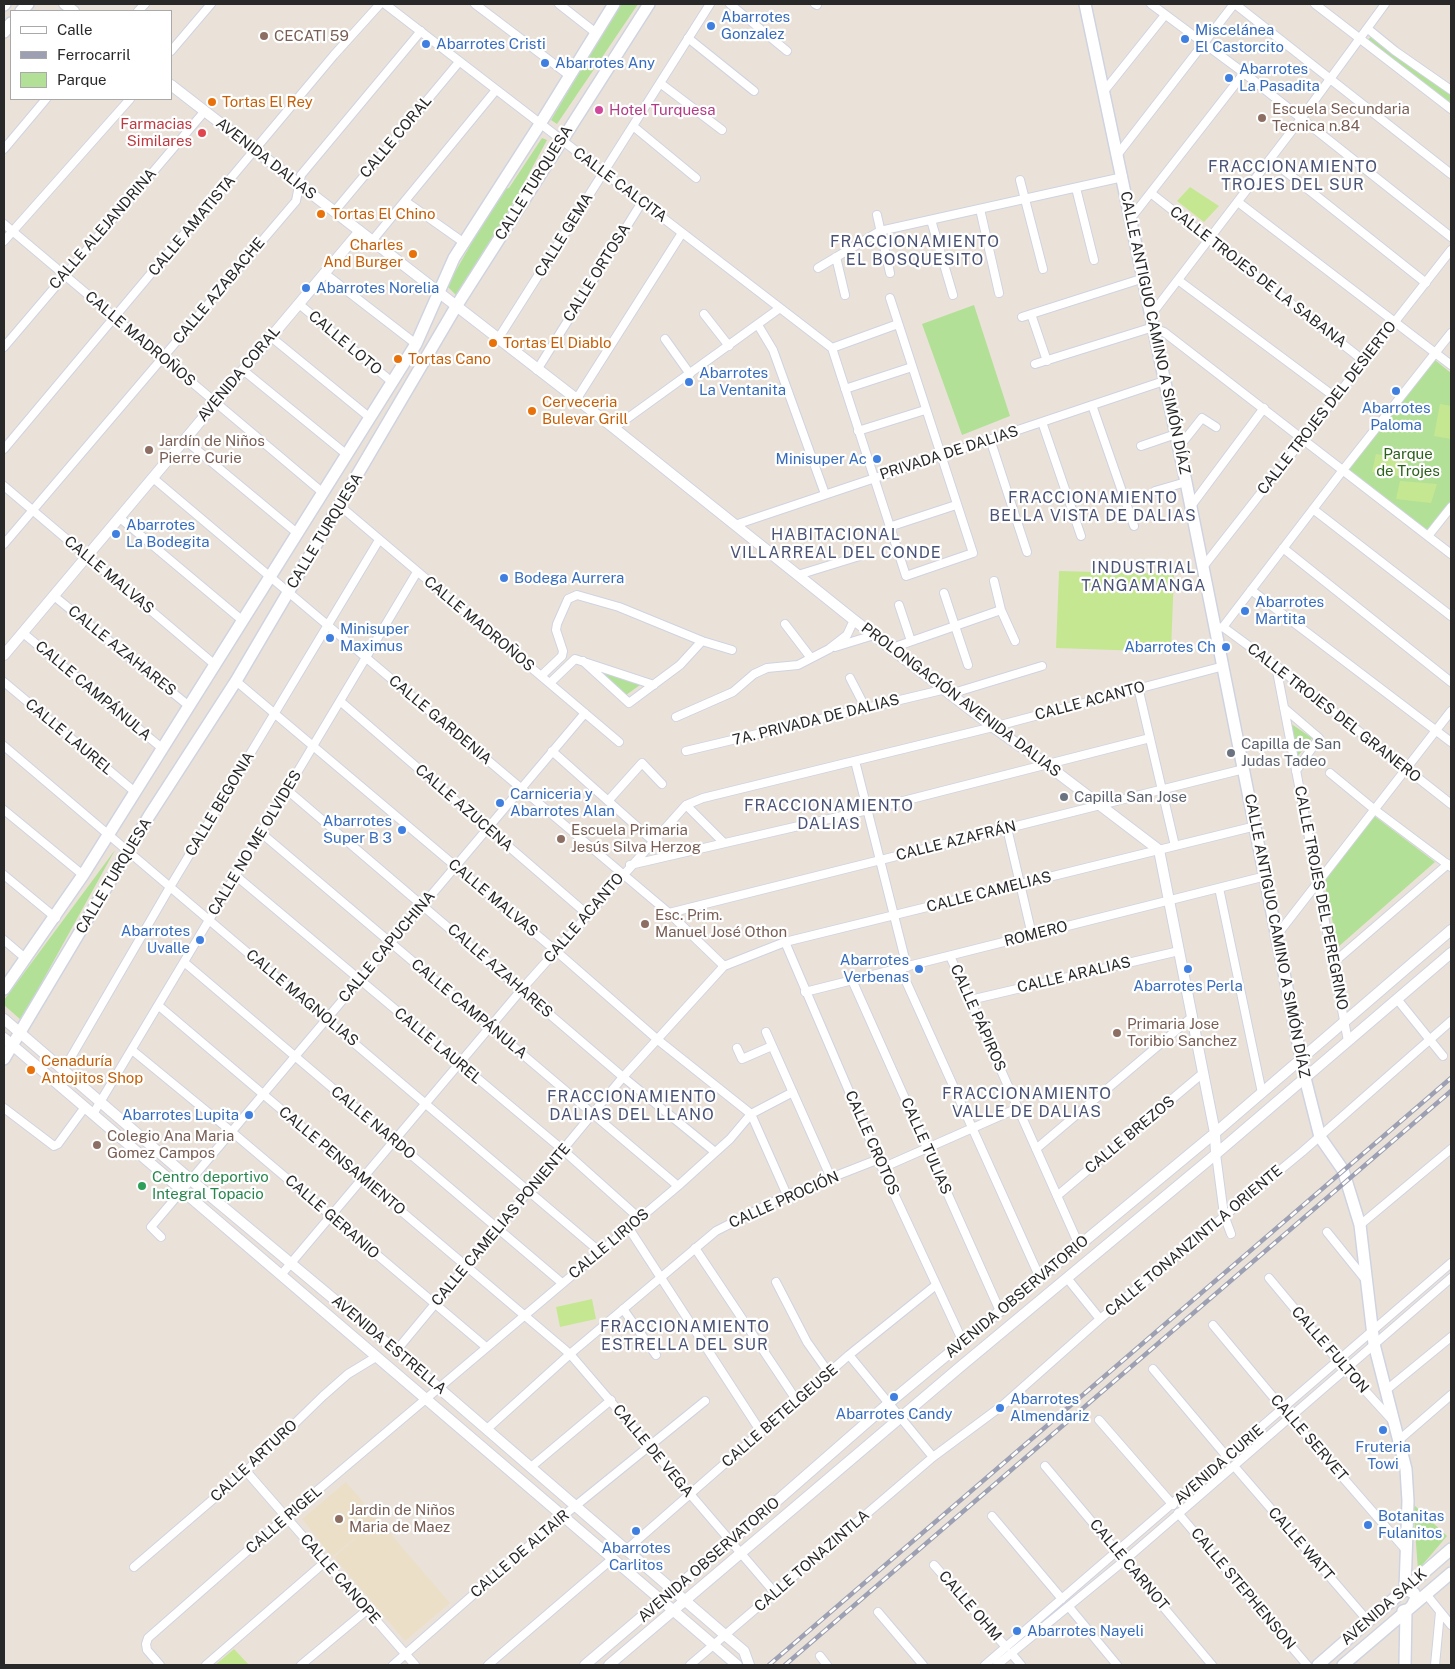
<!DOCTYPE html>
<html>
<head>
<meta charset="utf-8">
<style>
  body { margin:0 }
  #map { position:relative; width:1455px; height:1669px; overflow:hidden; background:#eae2d9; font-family:"Public Sans",sans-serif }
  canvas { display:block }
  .frame { position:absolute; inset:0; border:5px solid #282828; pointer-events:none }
  .legend { position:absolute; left:10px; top:10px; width:162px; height:90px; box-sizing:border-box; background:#fff; border:1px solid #a9a9a9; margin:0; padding:6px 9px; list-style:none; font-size:15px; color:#282828 }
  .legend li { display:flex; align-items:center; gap:10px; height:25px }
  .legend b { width:25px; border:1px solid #a9a9a9 }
</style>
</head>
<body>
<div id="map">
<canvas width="1455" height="1669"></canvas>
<div class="frame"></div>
<ul class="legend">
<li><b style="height:6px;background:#fff"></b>Calle</li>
<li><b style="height:6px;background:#9ca0b2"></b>Ferrocarril</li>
<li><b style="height:14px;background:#b2e096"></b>Parque</li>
</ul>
</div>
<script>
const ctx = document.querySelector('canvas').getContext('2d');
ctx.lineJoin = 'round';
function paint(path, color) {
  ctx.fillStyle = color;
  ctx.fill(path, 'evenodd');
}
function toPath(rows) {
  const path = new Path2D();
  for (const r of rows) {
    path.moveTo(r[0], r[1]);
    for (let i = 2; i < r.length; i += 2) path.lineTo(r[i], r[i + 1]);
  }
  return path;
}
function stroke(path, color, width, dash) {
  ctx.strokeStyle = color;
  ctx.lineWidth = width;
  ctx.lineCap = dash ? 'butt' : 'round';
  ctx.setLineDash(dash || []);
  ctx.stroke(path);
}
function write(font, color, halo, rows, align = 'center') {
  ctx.font = font + ' "Public Sans",sans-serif';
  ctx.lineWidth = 4.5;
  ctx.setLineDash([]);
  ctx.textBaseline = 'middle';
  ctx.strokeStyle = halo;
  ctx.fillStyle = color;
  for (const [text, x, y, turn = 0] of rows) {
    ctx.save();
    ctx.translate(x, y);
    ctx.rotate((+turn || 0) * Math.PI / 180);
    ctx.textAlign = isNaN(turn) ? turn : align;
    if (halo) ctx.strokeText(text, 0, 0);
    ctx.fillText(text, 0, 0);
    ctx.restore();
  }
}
const education = toPath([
  [346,1482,450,1603,405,1641,334,1557,372,1524,332,1557,302,1519]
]);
const green = toPath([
  [620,4,638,4,557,124,551,120],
  [1371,36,1451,91,1451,103,1368,40],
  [542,138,547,140,516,198,458,297,447,286,502,190,509,188],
  [974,305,1010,416,962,435,922,324],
  [1435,360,1451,373,1451,501,1427,531,1348,469],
  [602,672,640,685,626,695],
  [1290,723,1312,738,1298,756],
  [1373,815,1435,862,1338,947,1324,881],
  [115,850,21,1020,4,1005,4,1000],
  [1413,1504,1447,1536,1418,1570]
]);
const pitch = toPath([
  [1190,187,1219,206,1204,222,1177,201],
  [1440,404,1451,406,1451,439,1434,436],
  [1376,454,1408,459,1404,477,1372,472],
  [1400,481,1437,484,1431,503,1396,499],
  [1059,571,1174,574,1171,652,1056,648],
  [592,1299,596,1319,560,1327,556,1307],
  [234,1649,249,1665,215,1665]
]);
const minor = toPath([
  [385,4,832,348],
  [475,4,570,76],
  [559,4,596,33],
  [730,4,787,51],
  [815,4,817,5],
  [1151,4,1244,73,1451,237],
  [1235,4,1451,174],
  [1315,4,1451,109],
  [138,11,145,4],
  [1368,29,1395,51,1451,90],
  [688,38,754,91],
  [171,51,211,4],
  [660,83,722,130],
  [1105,90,1165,15],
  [633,126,696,178],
  [4,149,46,99],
  [1118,154,1234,4],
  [1270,159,1426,283],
  [1020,180,1043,269],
  [1076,188,1094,260],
  [1152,194,1364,361],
  [405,201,463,242],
  [1238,202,1451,365],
  [980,209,999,293],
  [334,212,459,62],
  [877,215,890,273],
  [1131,218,1244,73],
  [931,220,953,295],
  [4,224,322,492],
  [4,241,130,99],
  [372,241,496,90],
  [836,257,845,295],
  [818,268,880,231,1123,177],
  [324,273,416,344],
  [1178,280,1335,397],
  [299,304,392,382],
  [704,314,729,346],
  [1031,314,1047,361],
  [1151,315,1300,120,1385,4],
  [1022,317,1144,278],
  [758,325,773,350,825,494],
  [271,337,369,417],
  [498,339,710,4],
  [665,339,690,374],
  [4,347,204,112],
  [832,348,906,576,973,553,890,298],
  [832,348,898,324],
  [1035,364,1147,329,1153,328,1164,332,1451,554],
  [243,370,346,454],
  [537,370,642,202],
  [845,389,912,367],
  [576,400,682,233],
  [1092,405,1134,526],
  [1042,422,1081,536],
  [614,428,780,308],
  [858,431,925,410],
  [990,439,1027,552],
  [185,440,297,533],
  [1141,446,1176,434],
  [1179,447,1202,418,1216,427],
  [4,449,334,55,380,4],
  [153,478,669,913,724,966],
  [4,486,214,664],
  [1155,491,1186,482],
  [340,506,619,742],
  [1191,506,1264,408],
  [1313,509,1451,616],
  [120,518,243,621],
  [735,525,1164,381],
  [889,527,956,505],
  [1428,536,1451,507],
  [4,544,296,201,301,175,421,31],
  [1283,548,1451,682],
  [1203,567,1451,250],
  [798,575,866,554],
  [994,581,1001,610,1015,641],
  [1251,590,1451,742],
  [944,593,968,665],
  [54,596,189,706],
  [899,605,911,641],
  [785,624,811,658],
  [1223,627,1343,470,1451,333],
  [1218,628,1223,627,1276,666,1451,804],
  [23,633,163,749],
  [835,647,874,635],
  [892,648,1001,610],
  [583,661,629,703,680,665,702,641],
  [1276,666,1348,1041],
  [541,676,562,656,563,651,556,630,557,624,568,599,577,595,619,607,702,641,732,650],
  [850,678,865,707],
  [236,681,556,951,658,1040,751,1114,787,1195],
  [4,682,135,792],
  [550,683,575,659,654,685],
  [1138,687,1175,846],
  [950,694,1042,666],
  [340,701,587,914],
  [1284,708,1319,738,1296,771],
  [676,717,733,692,754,674,767,668,798,665,829,649,847,635,854,620],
  [4,746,599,1251],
  [552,751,652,840],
  [686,751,946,689],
  [855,761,907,967],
  [1330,773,1375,810,1451,867],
  [286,789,623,1077,715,1152],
  [608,801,642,763,662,784],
  [686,805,724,843],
  [4,810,83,875],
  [1007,828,1032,935],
  [260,832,678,1186],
  [630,865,868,810,1150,738],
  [4,875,56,918],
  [235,875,563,1150,639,1218],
  [1219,888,1262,1093],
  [669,913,1244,769],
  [1277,935,1451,711],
  [4,940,25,958],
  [785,942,882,1168,963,1342],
  [950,956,1079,1245],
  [184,962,562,1283],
  [1333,963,1448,864],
  [900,968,1040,1278],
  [852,980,1000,1311],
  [805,992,1266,876],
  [1397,999,1443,1056],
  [970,1000,1179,951],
  [159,1006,570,1354,775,1593],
  [766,1032,831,1178],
  [737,1048,742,1059,772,1046],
  [132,1050,232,1132,486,1347],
  [63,1071,170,887,379,540],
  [4,1108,54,1146,58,1144,85,1107],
  [93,1114,417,572],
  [1036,1149,1192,1017],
  [1216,1154,1224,1215,1231,1234],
  [882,1168,1018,1108],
  [1057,1196,1203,1073],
  [1360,1225,1451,1149],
  [628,1227,761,1432],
  [1327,1232,1365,1279],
  [161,1237,151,1227,585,713],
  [695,1248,797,1401],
  [281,1275,522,989,686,805,703,798,993,727,1224,666],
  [1067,1278,1100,1319],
  [1269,1278,1339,1362,1392,1420],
  [776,1282,807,1342,829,1373],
  [623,1309,656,1355],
  [1213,1325,1284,1410,1406,1550],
  [396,1351,623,1077,724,966,785,942,1256,826],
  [849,1355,933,1457],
  [1153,1369,1228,1458],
  [1385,1391,1451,1337],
  [1099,1420,1173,1505],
  [487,1429,570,1354,716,1231,787,1195,879,1159],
  [1399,1440,1451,1395],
  [1045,1466,1212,1665],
  [1234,1466,1368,1621],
  [531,1467,611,1400],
  [246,1471,415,1665],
  [1178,1513,1307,1665],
  [992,1516,1062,1599],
  [626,1550,849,1355,936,1285],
  [934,1565,1006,1647],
  [134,1567,246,1471,323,1396,348,1374,376,1357],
  [1426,1594,1451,1625],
  [1069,1607,1117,1665],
  [878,1612,923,1665],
  [1011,1653,1021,1665],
  [820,1656,827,1665],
  [160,1665,147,1650,146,1644,148,1638,286,1517,678,1186,730,1139,751,1114,793,1092],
  [206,1665,325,1562],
  [301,1665,367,1610],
  [393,1665,563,1516,705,1401],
  [488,1665,612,1559],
  [690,1665,933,1457,1003,1405,1100,1319,1302,1152,1451,1021],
  [985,1665,1451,1263],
  [997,1665,1125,1560,1451,1278],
  [1435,1665,1440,1612]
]);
const tertiary = toPath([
  [64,4,74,11],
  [171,85,614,428,854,620,993,727,1046,764,1159,850,1215,1133,1216,1154],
  [4,655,360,231],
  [4,1019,191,1180,396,1351,725,1635,744,1651,749,1665],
  [4,1038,737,1665],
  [585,1665,731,1541,889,1403,1215,1133,1451,930],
  [609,1665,960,1367,1216,1154,1451,953]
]);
const secondary = toPath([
  [1085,4,1186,482,1305,1078,1320,1137,1343,1170,1360,1225,1374,1344,1406,1469,1408,1501,1405,1589,1414,1593,1416,1598,1412,1606],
  [4,5,5,4],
  [21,11,28,4],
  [4,32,11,23],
  [4,989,83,875,416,344,454,258,540,124,614,4],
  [4,1059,149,816,236,681,457,305,649,4],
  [1403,1611,1406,1610,1405,1665],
  [1318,1665,1451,1549],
  [1343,1665,1451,1573]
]);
const rail = toPath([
  [769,1665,1451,1078],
  [785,1665,1451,1091]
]);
const markers = [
  [711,26,5,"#3f7fe0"],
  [264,36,5,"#8d6e63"],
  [1185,39,5,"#3f7fe0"],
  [426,44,5,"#3f7fe0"],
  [545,63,5,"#3f7fe0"],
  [1229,78,5,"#3f7fe0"],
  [212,102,5,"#e8710a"],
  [599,110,5,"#d1479c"],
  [1262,118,5,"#8d6e63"],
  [202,133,5,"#e0444e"],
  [321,214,5,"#e8710a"],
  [413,254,5,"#e8710a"],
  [306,288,5,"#3f7fe0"],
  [493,343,5,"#e8710a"],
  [398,359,5,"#e8710a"],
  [689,382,5,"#3f7fe0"],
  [1396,391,5,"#3f7fe0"],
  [532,411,5,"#e8710a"],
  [149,450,5,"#8d6e63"],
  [877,459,5,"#3f7fe0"],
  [116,534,5,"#3f7fe0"],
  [504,578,5,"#3f7fe0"],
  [1245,611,5,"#3f7fe0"],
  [330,638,5,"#3f7fe0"],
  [1226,647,5,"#3f7fe0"],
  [1231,753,5,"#6b7280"],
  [1064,797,5,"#6b7280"],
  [500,803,5,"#3f7fe0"],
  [402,830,5,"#3f7fe0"],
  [561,839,5,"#8d6e63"],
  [645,924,5,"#8d6e63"],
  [200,940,5,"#3f7fe0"],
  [919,969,5,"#3f7fe0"],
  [1188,969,5,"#3f7fe0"],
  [1117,1033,5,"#8d6e63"],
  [31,1070,5,"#e8710a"],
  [249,1115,5,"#3f7fe0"],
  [97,1145,5,"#8d6e63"],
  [142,1186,5,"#2e9e5b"],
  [894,1397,5,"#3f7fe0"],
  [1000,1408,5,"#3f7fe0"],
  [1383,1430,5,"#3f7fe0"],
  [339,1519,5,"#8d6e63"],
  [1368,1525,5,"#3f7fe0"],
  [636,1531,5,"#3f7fe0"],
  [1017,1631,5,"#3f7fe0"]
];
const shopNames = [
  ["Abarrotes",721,17],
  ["Gonzalez",721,34],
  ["Miscelánea",1195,30],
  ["El Castorcito",1195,47],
  ["Abarrotes Cristi",436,44],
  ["Abarrotes Any",555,63],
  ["Abarrotes",1239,69],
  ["La Pasadita",1239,86],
  ["Abarrotes Norelia",316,288],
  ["Abarrotes",699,373],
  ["La Ventanita",699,390],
  ["Abarrotes",1396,408,"center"],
  ["Paloma",1396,425,"center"],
  ["Minisuper Ac",867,459,"right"],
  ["Abarrotes",126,525],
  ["La Bodegita",126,542],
  ["Bodega Aurrera",514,578],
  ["Abarrotes",1255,602],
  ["Martita",1255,619],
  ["Minisuper",340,629],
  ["Maximus",340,646],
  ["Abarrotes Ch",1216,647,"right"],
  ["Carniceria y",510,794],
  ["Abarrotes Alan",510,811],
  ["Abarrotes",392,821,"right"],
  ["Super B 3",392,838,"right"],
  ["Abarrotes",190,931,"right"],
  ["Uvalle",190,948,"right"],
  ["Abarrotes",909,960,"right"],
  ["Verbenas",909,977,"right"],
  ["Abarrotes Perla",1188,986,"center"],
  ["Abarrotes Lupita",239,1115,"right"],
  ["Abarrotes",1010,1399],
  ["Almendariz",1010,1416],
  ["Abarrotes Candy",894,1414,"center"],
  ["Fruteria",1383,1447,"center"],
  ["Towi",1383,1464,"center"],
  ["Botanitas",1378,1516],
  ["Fulanitos",1378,1533],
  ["Abarrotes",636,1548,"center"],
  ["Carlitos",636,1565,"center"],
  ["Abarrotes Nayeli",1027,1631]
];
const educationNames = [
  ["CECATI 59",274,36],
  ["Escuela Secundaria",1272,109],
  ["Tecnica n.84",1272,126],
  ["Jardín de Niños",159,441],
  ["Pierre Curie",159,458],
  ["Escuela Primaria",571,830],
  ["Jesús Silva Herzog",571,847],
  ["Esc. Prim.",655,915],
  ["Manuel José Othon",655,932],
  ["Primaria Jose",1127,1024],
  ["Toribio Sanchez",1127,1041],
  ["Colegio Ana Maria",107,1136],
  ["Gomez Campos",107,1153],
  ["Jardin de Niños",349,1510],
  ["Maria de Maez",349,1527]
];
const foodNames = [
  ["Tortas El Rey",222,102],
  ["Tortas El Chino",331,214],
  ["Charles",403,245,"right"],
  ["And Burger",403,262,"right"],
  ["Tortas El Diablo",503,343],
  ["Tortas Cano",408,359],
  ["Cerveceria",542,402],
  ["Bulevar Grill",542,419],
  ["Cenaduría",41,1061],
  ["Antojitos Shop",41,1078]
];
const hotelNames = [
  ["Hotel Turquesa",609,110]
];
const healthNames = [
  ["Farmacias",192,124],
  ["Similares",192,141]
];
const streetNames = [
  ["CALLE CORAL",396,137,-50],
  ["AVENIDA DALIAS",266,159,38],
  ["CALLE TURQUESA",534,183,-58],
  ["CALLE CALCITA",620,185,37],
  ["CALLE AMATISTA",192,226,-50],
  ["CALLE ALEJANDRINA",103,229,-49],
  ["CALLE GEMA",564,235,-58],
  ["CALLE ORTOSA",597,273,-58],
  ["CALLE TROJES DE LA SABANA",1258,277,38],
  ["CALLE AZABACHE",219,291,-50],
  ["CALLE ANTIGUO CAMINO A SIMÓN DÍAZ",1155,333,78],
  ["CALLE MADROÑOS",140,339,40],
  ["CALLE LOTO",345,343,40],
  ["AVENIDA CORAL",239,374,-50],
  ["CALLE TROJES DEL DESIERTO",1327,408,-52],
  ["PRIVADA DE DALIAS",949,453,-18],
  ["CALLE TURQUESA",325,531,-59],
  ["CALLE MALVAS",109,575,40],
  ["CALLE MADROÑOS",479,624,40],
  ["CALLE AZAHARES",122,651,39],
  ["CALLE CAMPÁNULA",93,691,40],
  ["PROLONGACIÓN AVENIDA DALIAS",961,700,37],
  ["CALLE ACANTO",1090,701,-15],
  ["CALLE TROJES DEL GRANERO",1334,713,38],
  ["CALLE GARDENIA",440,720,40],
  ["7A. PRIVADA DE DALIAS",816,720,-14],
  ["CALLE LAUREL",69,737,40],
  ["CALLE BEGONIA",220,804,-59],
  ["CALLE AZUCENA",464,808,41],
  ["CALLE AZAFRÁN",956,841,-14],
  ["CALLE NO ME OLVIDES",255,843,-59],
  ["CALLE TURQUESA",114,876,-59],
  ["CALLE CAMELIAS",989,892,-14],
  ["CALLE MALVAS",493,898,40],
  ["CALLE TROJES DEL PEREGRINO",1321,898,79],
  ["CALLE ACANTO",584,918,-49],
  ["ROMERO",1036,934,-14],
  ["CALLE ANTIGUO CAMINO A SIMÓN DÍAZ",1277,936,79],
  ["CALLE CAPUCHINA",387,947,-50],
  ["CALLE AZAHARES",500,971,41],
  ["CALLE ARALIAS",1074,975,-13],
  ["CALLE MAGNOLIAS",302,998,40],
  ["CALLE CAMPÁNULA",469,1009,40],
  ["CALLE PÁPIROS",978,1018,66],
  ["CALLE LAUREL",438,1046,40],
  ["CALLE NARDO",373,1123,40],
  ["CALLE BREZOS",1130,1135,-40],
  ["CALLE CROTOS",872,1143,66],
  ["CALLE TULIAS",926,1146,66],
  ["CALLE PENSAMIENTO",342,1161,40],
  ["CALLE PROCIÓN",784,1200,-24],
  ["CALLE GERANIO",332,1217,41],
  ["CALLE CAMELIAS PONIENTE",501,1225,-50],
  ["CALLE TONANZINTLA ORIENTE",1194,1241,-40],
  ["CALLE LIRIOS",609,1244,-40],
  ["AVENIDA OBSERVATORIO",1017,1297,-40],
  ["AVENIDA ESTRELLA",389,1345,40],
  ["CALLE FULTON",1330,1350,49],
  ["CALLE BETELGEUSE",780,1416,-41],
  ["CALLE SERVET",1309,1438,49],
  ["CALLE DE VEGA",653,1451,50],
  ["CALLE ARTURO",254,1461,-43],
  ["AVENIDA CURIE",1219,1465,-41],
  ["CALLE RIGEL",284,1520,-41],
  ["CALLE WATT",1301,1544,49],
  ["CALLE DE ALTAIR",520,1554,-41],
  ["AVENIDA OBSERVATORIO",709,1560,-41],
  ["CALLE TONAZINTLA",812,1561,-41],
  ["CALLE CARNOT",1129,1565,50],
  ["CALLE CANOPE",340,1579,49],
  ["CALLE STEPHENSON",1243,1589,50],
  ["CALLE OHM",970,1606,49],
  ["AVENIDA SALK",1384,1607,-41]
];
const parkNames = [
  ["Parque",1408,454],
  ["de Trojes",1408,471]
];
const worshipNames = [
  ["Capilla de San",1241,744],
  ["Judas Tadeo",1241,761],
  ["Capilla San Jose",1074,797]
];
const leisureNames = [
  ["Centro deportivo",152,1177],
  ["Integral Topacio",152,1194]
];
const neighbourhoodNames = [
  ["FRACCIONAMIENTO",1293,167],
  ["TROJES DEL SUR",1293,185],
  ["FRACCIONAMIENTO",915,242],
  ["EL BOSQUESITO",915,260],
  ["FRACCIONAMIENTO",1093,498],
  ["BELLA VISTA DE DALIAS",1093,516],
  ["HABITACIONAL",836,535],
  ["VILLARREAL DEL CONDE",836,553],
  ["INDUSTRIAL",1144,568],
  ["TANGAMANGA",1144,586],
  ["FRACCIONAMIENTO",829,806],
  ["DALIAS",829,824],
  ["FRACCIONAMIENTO",1027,1094],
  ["VALLE DE DALIAS",1027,1112],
  ["FRACCIONAMIENTO",632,1097],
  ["DALIAS DEL LLANO",632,1115],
  ["FRACCIONAMIENTO",685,1327],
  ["ESTRELLA DEL SUR",685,1345]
];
paint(education, '#ecdfc8');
paint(green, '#b2e096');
paint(pitch, '#c6e792');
stroke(minor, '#cfd3e0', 10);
stroke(tertiary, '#cfd3e0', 12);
stroke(secondary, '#cfd3e0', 14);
stroke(minor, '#fff', 8);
stroke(tertiary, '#fff', 10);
stroke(secondary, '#fff', 11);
stroke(rail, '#9ca0b2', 4.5);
stroke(rail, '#fff', 2.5, [8]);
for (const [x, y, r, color] of markers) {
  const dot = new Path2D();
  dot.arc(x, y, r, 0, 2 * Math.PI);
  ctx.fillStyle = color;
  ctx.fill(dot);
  stroke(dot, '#fff', 2);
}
write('15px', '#366cbe', '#fff', shopNames, 'left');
write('15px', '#785e54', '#fff', educationNames, 'left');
write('15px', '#c56008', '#fff', foodNames, 'left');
write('15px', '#b23c85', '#fff', hotelNames, 'left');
write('15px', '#be3a42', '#fff', healthNames, 'right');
write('15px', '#282828', '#fff', streetNames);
write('15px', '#2c611b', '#fff', parkNames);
write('15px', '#5b616d', '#fff', worshipNames, 'left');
write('15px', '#27864d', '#fff', leisureNames, 'left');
ctx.letterSpacing = '1px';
write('16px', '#4a5376', '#fff', neighbourhoodNames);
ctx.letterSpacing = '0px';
</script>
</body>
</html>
